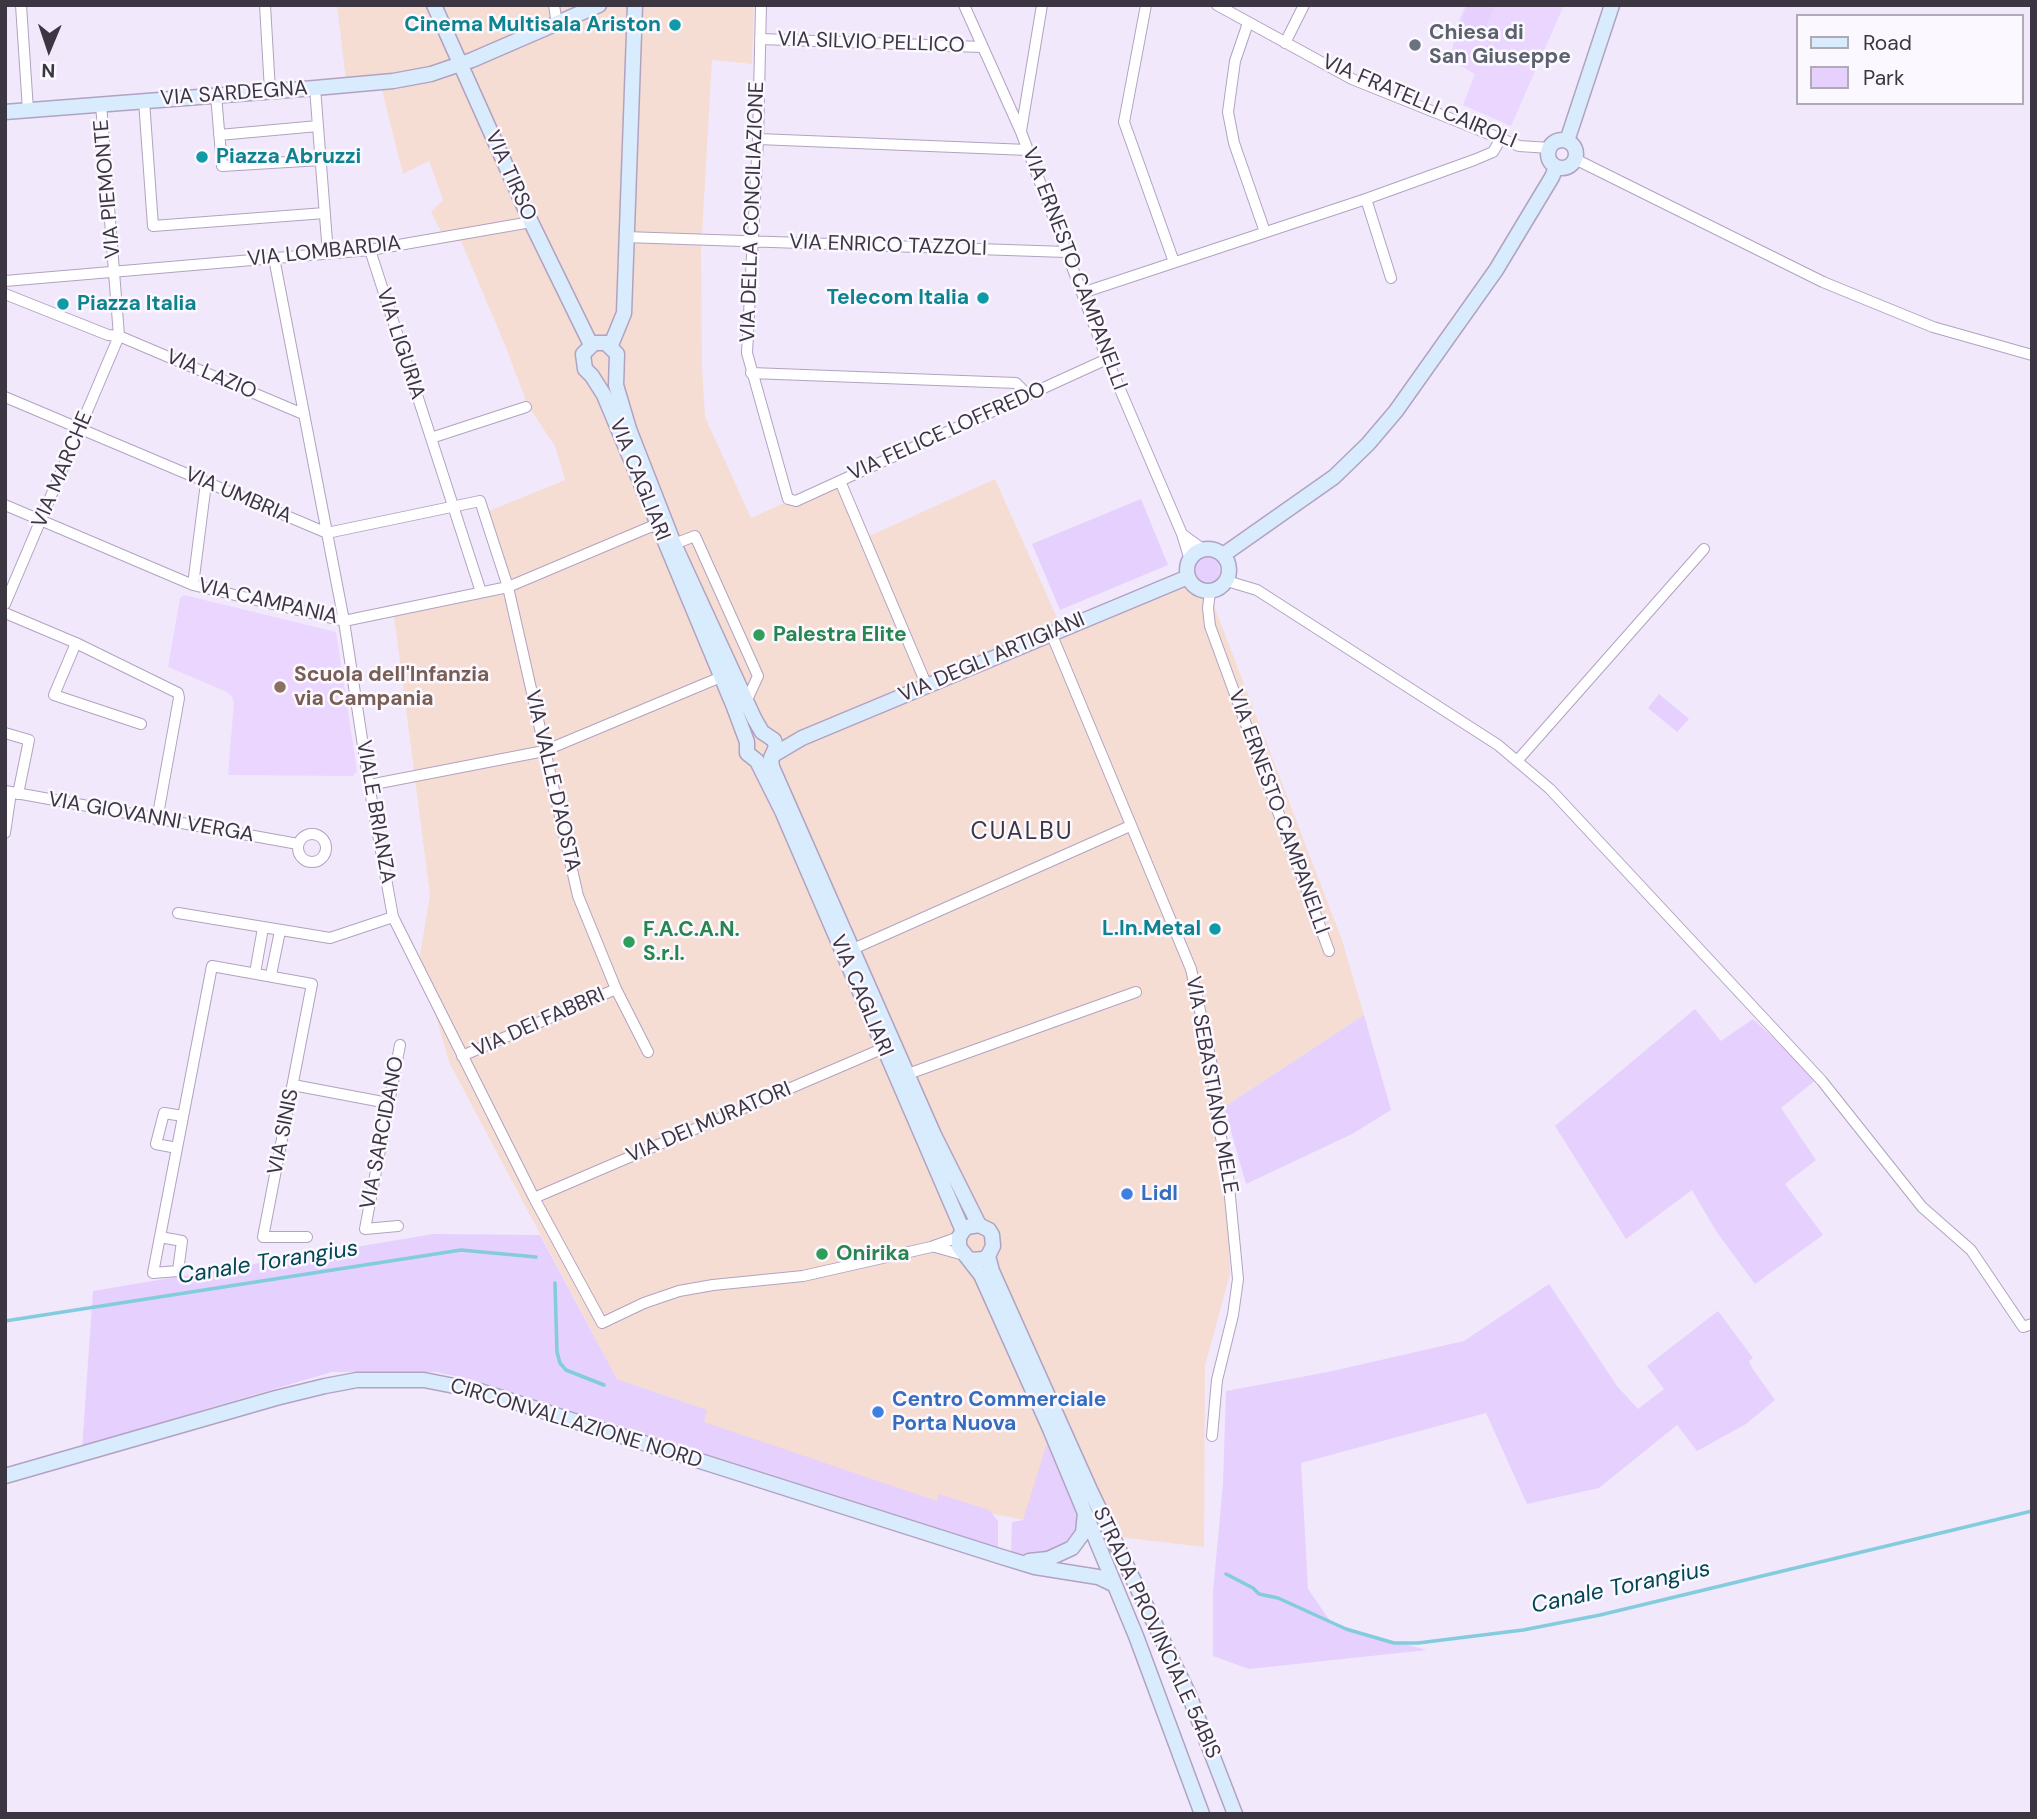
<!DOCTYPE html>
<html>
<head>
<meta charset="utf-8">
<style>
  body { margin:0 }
  #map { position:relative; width:2037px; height:1819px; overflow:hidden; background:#f2e8fc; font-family:"DM Sans",sans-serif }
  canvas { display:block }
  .frame { position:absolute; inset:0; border:7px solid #3c3542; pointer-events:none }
  .legend { position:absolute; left:1796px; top:14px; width:228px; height:91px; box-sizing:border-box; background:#fbf8ff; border:2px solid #afaab3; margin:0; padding:9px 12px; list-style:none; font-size:21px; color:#3c3542 }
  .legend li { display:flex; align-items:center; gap:14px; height:35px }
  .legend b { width:35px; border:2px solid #afaab3 }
  .north { position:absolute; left:14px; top:14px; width:70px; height:70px; -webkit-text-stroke:5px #fbf8ff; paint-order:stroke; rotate:182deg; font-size:19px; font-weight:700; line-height:28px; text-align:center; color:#3c3542 }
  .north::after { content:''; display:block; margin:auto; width:24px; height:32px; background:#3c3542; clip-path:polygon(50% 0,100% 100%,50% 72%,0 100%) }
</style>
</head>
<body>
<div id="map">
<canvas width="2037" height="1819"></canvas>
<div class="frame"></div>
<ul class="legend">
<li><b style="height:9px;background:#d8ecfe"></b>Road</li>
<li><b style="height:19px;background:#e6d0fd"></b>Park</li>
</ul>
<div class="north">N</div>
</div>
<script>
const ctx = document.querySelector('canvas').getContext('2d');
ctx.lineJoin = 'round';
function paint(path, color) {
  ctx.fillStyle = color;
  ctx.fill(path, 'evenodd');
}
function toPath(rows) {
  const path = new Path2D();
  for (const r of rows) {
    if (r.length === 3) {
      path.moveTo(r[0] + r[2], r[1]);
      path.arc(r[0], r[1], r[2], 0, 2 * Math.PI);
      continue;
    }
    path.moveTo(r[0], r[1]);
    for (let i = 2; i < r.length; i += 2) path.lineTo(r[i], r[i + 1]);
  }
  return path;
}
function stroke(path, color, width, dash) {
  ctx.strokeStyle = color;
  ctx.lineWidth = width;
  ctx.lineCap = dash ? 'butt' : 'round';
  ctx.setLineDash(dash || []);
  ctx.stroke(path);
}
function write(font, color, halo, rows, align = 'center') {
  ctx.font = font + ' "DM Sans",sans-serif';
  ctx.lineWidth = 5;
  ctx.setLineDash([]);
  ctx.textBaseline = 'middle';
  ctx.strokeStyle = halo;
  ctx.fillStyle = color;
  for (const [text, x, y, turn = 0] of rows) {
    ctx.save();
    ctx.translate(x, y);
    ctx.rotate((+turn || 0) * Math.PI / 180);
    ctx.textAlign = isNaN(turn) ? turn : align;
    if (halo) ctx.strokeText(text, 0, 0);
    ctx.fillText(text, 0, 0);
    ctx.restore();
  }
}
const commercial = toPath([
  [337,5,754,5,752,64,712,60,701,251,702,366,705,417,751,518,840,478,865,538,995,479,1062,629,1200,569,1342,940,1364,1015,1224,1107,1230,1274,1205,1366,1204,1547,1127,1538,935,1504,703,1426,706,1410,617,1379,450,1064,419,961,430,895,393,608,507,587,489,511,565,480,555,446,528,406,507,350,461,241,447,243,431,212,443,200,429,161,403,174,381,86,346,81]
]);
const built = toPath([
  [1466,5,1564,5,1511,126,1463,105,1475,74,1456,63,1451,57,1457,24],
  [184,595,336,632,357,771,353,776,228,775,234,703,232,697,227,692,168,667,180,598]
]);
const green = toPath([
  [1468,5,1495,5,1483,34,1460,24],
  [1141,499,1168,565,1060,610,1032,544],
  [1205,571,15],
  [1659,694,1689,719,1677,732,1648,708],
  [1695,1009,1721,1041,1753,1019,1817,1079,1781,1108,1816,1160,1785,1184,1823,1235,1755,1284,1716,1231,1692,1190,1626,1239,1555,1126],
  [1364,1015,1391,1110,1352,1134,1246,1184,1224,1107],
  [433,1234,540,1235,617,1379,707,1410,704,1422,937,1501,939,1494,989,1510,998,1521,998,1547,691,1452,464,1378,436,1372,332,1372,209,1408,82,1449,93,1291],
  [1549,1284,1617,1386,1638,1409,1664,1389,1647,1366,1718,1311,1753,1358,1749,1361,1752,1368,1775,1400,1746,1424,1697,1451,1677,1425,1599,1488,1527,1504,1486,1413,1301,1463,1308,1589,1333,1625,1427,1650,1249,1669,1213,1656,1213,1592,1223,1484,1226,1391,1328,1372,1464,1341],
  [1048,1440,1079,1512,1077,1533,1061,1549,1030,1557,1019,1555,1011,1552,1012,1522,1023,1520]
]);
const stream = toPath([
  [555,1283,557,1352,560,1363,566,1370,604,1385],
  [5,1321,461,1250,536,1257],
  [1226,1574,1253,1588,1259,1594,1278,1598,1346,1629,1394,1643,1418,1643,1523,1630,1600,1615,2032,1511]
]);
const street = toPath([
  [21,5,28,110],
  [265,5,270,91],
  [554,5,557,24],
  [761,5,758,139,747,353,788,499,796,501,1107,359],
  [964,5,1021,132,1107,359,1182,534,1190,560],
  [1146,5,1124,122,1174,262],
  [1217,5,1352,79,1519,146,1550,148],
  [1248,23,1235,61,1228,112,1234,143,1265,232],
  [760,39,982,47],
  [1285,43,1304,5],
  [315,88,328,254],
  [216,95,222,166,321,160],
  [144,101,153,226,325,213],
  [1021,131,1042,5],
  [219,135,318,126],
  [758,139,1028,150],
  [1575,159,1823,282,1933,327,2032,355],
  [1366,199,1391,278],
  [625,237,1066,252],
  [370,250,481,592],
  [274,258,344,621,369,785,393,917,534,1198,602,1323,644,1303,679,1291,713,1285,803,1276,931,1247,959,1237],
  [5,281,370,250,531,222],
  [1082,293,1366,199,1474,160,1493,152,1501,138],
  [5,294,108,335,119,336,303,414],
  [751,373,1016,383,1028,395],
  [5,397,327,533,480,501,508,587,578,896,616,989,648,1052],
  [431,438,526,407],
  [840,481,927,686],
  [5,505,193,585,344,621,508,587,657,524],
  [1182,534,1204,550],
  [674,544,695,536,758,676,746,702],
  [1227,581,1257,590,1498,745,1550,789,1822,1081,1922,1207,1971,1250,2023,1327,2032,1324],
  [193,585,206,483],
  [1210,592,1208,608,1210,626,1329,951],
  [5,604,119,336,101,104],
  [5,613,76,643,178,693,179,698,157,820],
  [1051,633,1191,969,1212,1066,1216,1109,1228,1176,1238,1279,1233,1315,1217,1380,1212,1436],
  [76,643,54,695,141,724],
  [5,733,29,740,18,794],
  [1517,761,1704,549],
  [369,785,544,751,721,677],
  [5,791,298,844],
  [5,833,11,792],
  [312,848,14],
  [178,913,330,938,393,917],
  [853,949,1130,826],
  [255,973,263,928],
  [271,975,280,931],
  [462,1056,616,989],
  [908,1074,1136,992],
  [293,1085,388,1103],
  [177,1148,156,1144,164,1113,183,1116],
  [534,1198,884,1048],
  [398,1226,365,1229,400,1045],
  [160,1237,182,1241,178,1271,153,1273,212,966,312,984,263,1237,307,1237],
  [935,1247,964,1255]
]);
const secondary = toPath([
  [434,5,531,222,591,345],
  [5,112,315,88,393,81,431,74,472,60,599,5],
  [1562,154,14],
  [1567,141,1612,5],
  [611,345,624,313,635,5],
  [1208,570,21],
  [1223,555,1334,477,1368,444,1396,411,1496,270,1552,177,1556,167],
  [775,754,802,738,1188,577],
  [963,1231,782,811,757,761,747,753,747,742,734,707,604,395,592,376,585,369,583,354,594,343,606,343,617,354,616,385,629,429,674,544,754,718,762,732,774,740,776,747,771,758,772,767,934,1135,979,1225],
  [988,1256,992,1271,1091,1492,1189,1695,1235,1814],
  [971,1260,983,1259,988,1256,993,1246,992,1235,989,1230,979,1225,967,1227,963,1231,959,1237,959,1247,981,1275,1050,1429,1136,1636,1202,1814],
  [5,1476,276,1398,325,1386,357,1380,424,1380,480,1391,1002,1557,1035,1567,1098,1577,1115,1585],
  [1029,1561,1048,1559,1072,1548,1083,1533,1085,1513]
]);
const markers = [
  [675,25,7,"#0f9aa8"],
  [1415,45,7,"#6b7280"],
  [202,157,7,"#0f9aa8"],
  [983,298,7,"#0f9aa8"],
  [63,304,7,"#0f9aa8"],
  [759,635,7,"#2e9e5b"],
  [280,687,7,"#8d6e63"],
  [1215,929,7,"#0f9aa8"],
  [629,942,7,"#2e9e5b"],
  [1127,1194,7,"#3f7fe0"],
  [822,1254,7,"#2e9e5b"],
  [878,1412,7,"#3f7fe0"]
];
const cultureNames = [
  ["Cinema Multisala Ariston",661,25],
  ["Piazza Abruzzi",216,157,"left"],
  ["Telecom Italia",969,298],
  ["Piazza Italia",77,304,"left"],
  ["L.In.Metal",1201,929]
];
const worshipNames = [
  ["Chiesa di",1429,33],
  ["San Giuseppe",1429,57]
];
const streetNames = [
  ["VIA SILVIO PELLICO",871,43,2],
  ["VIA SARDEGNA",234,94,-4],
  ["VIA FRATELLI CAIROLI",1419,102,23],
  ["VIA TIRSO",510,176,66],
  ["VIA PIEMONTE",108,189,-95],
  ["VIA DELLA CONCILIAZIONE",753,212,-88],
  ["VIA ENRICO TAZZOLI",888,246,2],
  ["VIA LOMBARDIA",324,252,-6],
  ["VIA ERNESTO CAMPANELLI",1074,269,69],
  ["VIA LIGURIA",400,344,72],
  ["VIA LAZIO",211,375,23],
  ["VIA FELICE LOFFREDO",947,432,-24],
  ["VIA MARCHE",63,470,-67],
  ["VIA CAGLIARI",639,480,68],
  ["VIA UMBRIA",238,496,23],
  ["VIA CAMPANIA",268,602,13],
  ["VIA DEGLI ARTIGIANI",992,658,-23],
  ["VIA VALLE D'AOSTA",552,781,77],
  ["VIALE BRIANZA",375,812,80],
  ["VIA ERNESTO CAMPANELLI",1278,812,70],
  ["VIA GIOVANNI VERGA",151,818,10],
  ["VIA CAGLIARI",861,996,67],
  ["VIA DEI FABBRI",539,1023,-24],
  ["VIA SEBASTIANO MELE",1211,1085,80],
  ["VIA DEI MURATORI",709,1123,-23],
  ["VIA SINIS",284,1132,-79],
  ["VIA SARCIDANO",383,1133,-79],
  ["CIRCONVALLAZIONE NORD",576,1424,17],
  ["STRADA PROVINCIALE 54BIS",1156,1633,65]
];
const leisureNames = [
  ["Palestra Elite",773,635],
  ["F.A.C.A.N.",643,930],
  ["S.r.l.",643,954],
  ["Onirika",836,1254]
];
const educationNames = [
  ["Scuola dell'Infanzia",294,675],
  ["via Campania",294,699]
];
const shopNames = [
  ["Lidl",1141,1194],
  ["Centro Commerciale",892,1400],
  ["Porta Nuova",892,1424]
];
const waterNames = [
  ["Canale Torangius",268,1263,-9],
  ["Canale Torangius",1621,1588,-12]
];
const quarterNames = [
  ["CUALBU",1022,833]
];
paint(commercial, '#f5ddd3');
paint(built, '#ead6fe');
paint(green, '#e6d0fd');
stroke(stream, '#82ccdd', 3.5);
stroke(street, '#b2a2c1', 12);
stroke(secondary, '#b2a2c1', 17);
stroke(street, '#fff', 10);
stroke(secondary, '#d8ecfe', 14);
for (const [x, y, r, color] of markers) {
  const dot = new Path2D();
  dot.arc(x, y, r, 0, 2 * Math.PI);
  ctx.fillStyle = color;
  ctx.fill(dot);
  stroke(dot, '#fbf8ff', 2.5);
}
write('bold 21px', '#0d838f', '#fbf8ff', cultureNames, 'right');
write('bold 21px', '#5b616d', '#fbf8ff', worshipNames, 'left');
write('21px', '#3c3542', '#fbf8ff', streetNames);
write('bold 21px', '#27864d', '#fbf8ff', leisureNames, 'left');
write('bold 21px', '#785e54', '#fbf8ff', educationNames, 'left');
write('bold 21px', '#366cbe', '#fbf8ff', shopNames, 'left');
write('italic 23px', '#004753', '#fbf8ff', waterNames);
ctx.letterSpacing = '2px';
write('24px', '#3c3542', '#fbf8ff', quarterNames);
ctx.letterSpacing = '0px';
</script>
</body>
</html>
